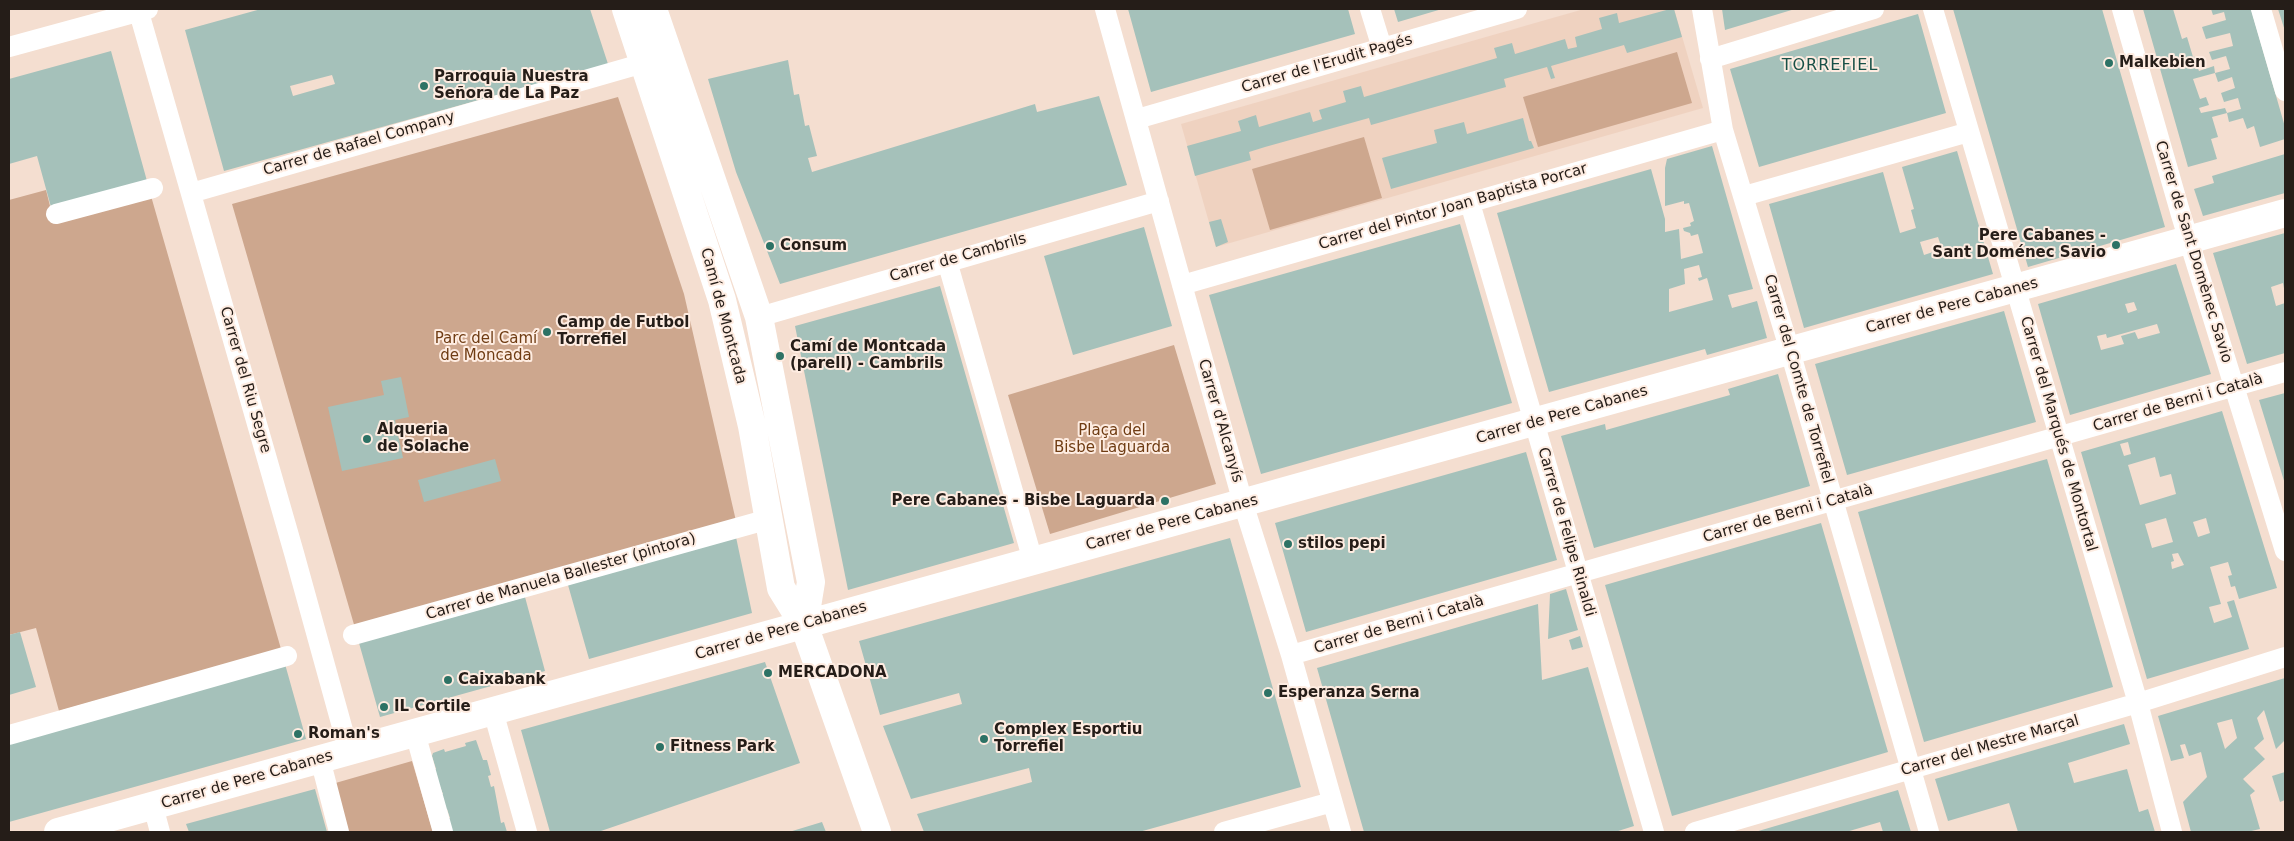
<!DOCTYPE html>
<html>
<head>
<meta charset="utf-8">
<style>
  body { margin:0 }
  #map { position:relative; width:2294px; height:841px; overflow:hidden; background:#f4ded0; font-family:"DejaVu Sans",sans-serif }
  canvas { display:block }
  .frame { position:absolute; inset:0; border:10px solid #251d18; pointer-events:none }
</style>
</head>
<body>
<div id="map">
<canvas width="2294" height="841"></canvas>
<div class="frame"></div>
</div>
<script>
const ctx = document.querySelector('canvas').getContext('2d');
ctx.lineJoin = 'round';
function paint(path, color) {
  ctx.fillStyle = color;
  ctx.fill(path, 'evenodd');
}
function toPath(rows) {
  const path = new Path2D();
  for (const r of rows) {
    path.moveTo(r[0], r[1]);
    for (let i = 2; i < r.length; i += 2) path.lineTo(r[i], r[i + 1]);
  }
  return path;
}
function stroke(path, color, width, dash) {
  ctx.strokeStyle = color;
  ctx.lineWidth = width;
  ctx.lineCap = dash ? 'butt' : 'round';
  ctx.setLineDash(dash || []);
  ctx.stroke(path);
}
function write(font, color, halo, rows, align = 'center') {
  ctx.font = font + ' "DejaVu Sans",sans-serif';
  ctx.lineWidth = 4;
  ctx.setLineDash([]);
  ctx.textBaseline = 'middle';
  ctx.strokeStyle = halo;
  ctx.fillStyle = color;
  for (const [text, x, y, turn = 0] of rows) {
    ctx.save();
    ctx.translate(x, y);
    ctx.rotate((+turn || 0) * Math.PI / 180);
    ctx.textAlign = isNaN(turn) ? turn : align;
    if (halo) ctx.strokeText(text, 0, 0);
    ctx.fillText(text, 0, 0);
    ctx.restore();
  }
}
const built = toPath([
  [1584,9,1674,9,1703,108,1216,247,1181,124]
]);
const green = toPath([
  [1677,52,1692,103,1538,147,1523,97],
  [618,97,684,294,736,521,355,628,232,204],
  [1364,137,1382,198,1270,230,1252,169],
  [46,190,54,222,151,196,281,649,59,711,36,628,9,635,9,200],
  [1174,345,1216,484,1050,534,1008,395],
  [412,761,433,832,346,832,332,784]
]);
const building = toPath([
  [261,9,590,9,608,64,224,171,185,30],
  [332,75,335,84,293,96,290,86],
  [1128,9,1348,9,1355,34,1151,92],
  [1394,9,1442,9,1398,22],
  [1670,9,1674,9,1682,37,1627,53,1624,45,1551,66,1555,78,1551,79,1547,67,1504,79,1506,87,1371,125,1369,118,1265,147,1249,152,1251,160,1195,176,1187,146,1241,131,1238,121,1256,115,1259,127,1310,112,1313,122,1322,119,1319,110,1346,102,1343,91,1361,86,1364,97,1497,58,1494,48,1512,43,1515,54,1565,39,1568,49,1577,47,1575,37,1602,29,1599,18,1617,13,1619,23],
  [1722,9,1795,9,1725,30],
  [1953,9,2102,9,2165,227,2028,267],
  [2143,9,2173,9,2182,39,2187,37,2193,57,2198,56,2200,65,2197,66,2199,71,2214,66,2215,73,2230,69,2226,56,2212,60,2209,52,2233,46,2230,33,2206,39,2202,27,2226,20,2224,12,2213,15,2211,9,2251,9,2285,127,2285,139,2260,147,2254,126,2247,129,2243,118,2229,122,2227,113,2241,109,2238,98,2224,102,2221,93,2235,88,2232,77,2218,82,2215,73,2193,79,2200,99,2206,97,2209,105,2199,108,2201,113,2225,108,2227,113,2212,117,2218,137,2211,139,2217,159,2188,167],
  [2278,9,2285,9,2285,31],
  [1918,14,1946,113,1759,167,1730,69],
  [111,51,147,181,51,207,37,156,9,164,9,79],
  [788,60,794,95,799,94,805,126,809,125,817,156,808,158,812,172,1035,104,1037,112,1099,96,1127,185,780,284,736,172,708,79],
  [1523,118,1529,141,1531,141,1534,148,1391,189,1382,158,1437,143,1434,130,1464,122,1467,134],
  [1712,146,1753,289,1728,295,1732,308,1757,301,1767,338,1707,355,1705,349,1549,392,1497,213,1651,169,1665,219,1665,232,1679,229,1681,259,1703,253,1698,234,1691,236,1690,233,1684,231,1683,228,1691,226,1690,223,1694,221,1689,203,1684,204,1684,201,1665,206,1665,168,1667,159],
  [1699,265,1702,277,1698,278,1699,281,1707,278,1713,300,1669,312,1669,289,1685,284,1684,269],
  [1957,151,1993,274,1804,328,1769,204,1883,172,1900,233,1916,228,1911,210,1914,209,1902,167],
  [1938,237,1942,249,1924,255,1920,242],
  [2285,154,2285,193,2203,216,2194,189,2214,183,2212,176],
  [1221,219,1228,242,1216,247,1209,222],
  [1460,224,1512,403,1261,474,1209,295],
  [1144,227,1172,326,1073,355,1044,256],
  [2285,233,2285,294,2283,283,2271,287,2276,306,2285,303,2285,353,2247,364,2213,253],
  [2176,264,2211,374,2070,415,2038,304],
  [2134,302,2137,310,2128,313,2125,304],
  [2157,324,2160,333,2138,339,2135,332,2121,336,2124,344,2101,350,2097,336,2106,334,2107,338],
  [940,286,1014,543,848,590,795,326],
  [2004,311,2036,422,1847,475,1815,364],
  [1778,374,1810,486,1594,548,1561,436,1605,424,1606,430,1730,395,1728,389],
  [401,377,409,417,395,420,403,458,342,471,328,407,384,395,381,381],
  [2285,393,2285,484,2259,400],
  [2222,411,2277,588,2239,599,2235,586,2231,587,2228,576,2232,575,2228,562,2210,567,2221,604,2209,607,2214,623,2232,617,2227,602,2234,600,2249,649,2147,679,2081,452],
  [2128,442,2131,454,2124,456,2120,444],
  [2155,457,2160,477,2171,474,2176,494,2140,505,2128,465],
  [2166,518,2173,542,2152,548,2145,524],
  [2206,518,2210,533,2198,537,2193,522],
  [2178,553,2184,565,2172,569,2171,562,2174,561,2172,554],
  [1526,452,1557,560,1306,632,1275,523],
  [495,459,501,481,424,502,418,480],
  [2047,459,2113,687,1924,742,1858,512],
  [1821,523,1888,752,1672,816,1605,585],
  [736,537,752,613,589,659,568,585],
  [1230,538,1301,787,1139,832,924,832,917,814,1032,782,1029,768,911,799,883,726,962,704,959,693,880,715,859,641],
  [1566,589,1578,630,1548,639,1550,594],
  [525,597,545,671,380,717,359,643],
  [1538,604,1542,680,1588,667,1634,826,1615,832,1364,832,1317,668],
  [20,632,36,687,9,695,9,635],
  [1580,636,1583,647,1572,650,1569,640],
  [765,662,800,763,598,832,550,832,521,730],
  [285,664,306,739,9,822,9,742],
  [2285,678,2285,740,2276,749,2264,710,2257,718,2264,739,2254,748,2265,759,2243,779,2255,791,2250,795,2260,829,2247,832,2191,832,2183,802,2207,777,2201,752,2189,756,2185,744,2180,745,2184,758,2171,761,2158,716],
  [2232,719,2237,738,2225,749,2217,723],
  [2124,724,2130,744,2068,763,2074,783,2127,769,2139,812,2148,809,2155,832,2018,832,2009,803,1948,821,1935,779],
  [476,740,483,760,487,760,491,775,488,776,491,787,494,786,501,823,504,822,507,832,451,832,447,819,450,818,447,809,445,810,440,795,443,794,433,770,436,769,432,756,433,753,444,749,445,752,466,746,465,743],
  [2285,772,2285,800,2280,802,2272,776],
  [315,789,327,832,189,832,186,824],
  [1898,790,1911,832,1883,832,1880,822,1846,832,1755,832],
  [822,822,826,832,789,832]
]);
const street = toPath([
  [138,9,294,553,349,752],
  [1105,9,1243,503,1291,655,1341,832],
  [1370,9,1382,48],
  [1702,9,1723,130,1790,351,1929,832],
  [1933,9,2138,703,2172,832],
  [2122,9,2181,215,2285,551],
  [2261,9,2285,91],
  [9,47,148,9],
  [1710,59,1874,9],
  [1137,119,1517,9],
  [191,193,644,63],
  [1744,196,1969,132],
  [1470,203,1654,832],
  [56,214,153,188],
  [947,261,1033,561],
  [1182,285,1723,130],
  [759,317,1159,201],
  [353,635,769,519],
  [1291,655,2285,372],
  [493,711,527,832],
  [415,733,443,832],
  [9,735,287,656],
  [320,759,339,832],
  [153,806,160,832],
  [1224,832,1332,802],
  [1695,832,2138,703,2285,657]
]);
const secondary = toPath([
  [626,9,722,300,752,426,781,588,804,625,877,832],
  [653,9,759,317,811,582,804,625],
  [58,832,2285,213]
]);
const markers = [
  [2109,63,5,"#2d7265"],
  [424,86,5,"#2d7265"],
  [2116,245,5,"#2d7265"],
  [770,246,5,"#2d7265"],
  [547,332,5,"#2d7265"],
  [780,356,5,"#2d7265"],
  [367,439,5,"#2d7265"],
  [1165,501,5,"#2d7265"],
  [1288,544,5,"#2d7265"],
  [768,673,5,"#2d7265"],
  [448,680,5,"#2d7265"],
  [1268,693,5,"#2d7265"],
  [384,707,5,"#2d7265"],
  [298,734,5,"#2d7265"],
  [984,739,5,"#2d7265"],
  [660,747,5,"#2d7265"]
];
const poiNames = [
  ["Malkebien",2119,63],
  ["Parroquia Nuestra",434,77],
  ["Señora de La Paz",434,94],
  ["Pere Cabanes -",2106,236,"right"],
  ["Sant Doménec Savio",2106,253,"right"],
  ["Consum",780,246],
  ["Camp de Futbol",557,323],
  ["Torrefiel",557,340],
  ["Camí de Montcada",790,347],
  ["(parell) - Cambrils",790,364],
  ["Alqueria",377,430],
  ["de Solache",377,447],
  ["Pere Cabanes - Bisbe Laguarda",1155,501,"right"],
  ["stilos pepi",1298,544],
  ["MERCADONA",778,673],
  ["Caixabank",458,680],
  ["Esperanza Serna",1278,693],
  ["IL Cortile",394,707],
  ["Complex Esportiu",994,730],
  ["Torrefiel",994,747],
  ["Roman's",308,734],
  ["Fitness Park",670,747]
];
const streetNames = [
  ["Carrer de l'Erudit Pagés",1327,64,-16],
  ["Carrer de Rafael Company",359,144,-16],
  ["Carrer del Pintor Joan Baptista Porcar",1453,207,-16],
  ["Carrer de Sant Domènec Savio",2193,252,73],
  ["Carrer de Cambrils",958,258,-16],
  ["Carrer de Pere Cabanes",1952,306,-15],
  ["Camí de Montcada",723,316,75],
  ["Carrer del Comte de Torrefiel",1798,379,74],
  ["Carrer del Riu Segre",245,380,74],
  ["Carrer de Berni i Català",2178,403,-16],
  ["Carrer de Pere Cabanes",1562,415,-16],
  ["Carrer d'Alcanyís",1220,421,74],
  ["Carrer del Marqués de Montortal",2058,434,74],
  ["Carrer de Berni i Català",1788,514,-16],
  ["Carrer de Pere Cabanes",1172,523,-15],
  ["Carrer de Felipe Rinaldi",1566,532,74],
  ["Carrer de Manuela Ballester (pintora)",561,577,-16],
  ["Carrer de Berni i Català",1399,625,-16],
  ["Carrer de Pere Cabanes",781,631,-16],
  ["Carrer del Mestre Marçal",1990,746,-16],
  ["Carrer de Pere Cabanes",247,780,-16]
];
const parkNames = [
  ["Parc del Camí",486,339],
  ["de Moncada",486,356],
  ["Plaça del",1112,431],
  ["Bisbe Laguarda",1112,448]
];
const neighbourhoodNames = [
  ["TORREFIEL",1830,66]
];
paint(built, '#efd2c0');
paint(green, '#cda78e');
paint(building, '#a5c1ba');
stroke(street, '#fff', 20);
stroke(secondary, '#fff', 28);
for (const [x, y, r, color] of markers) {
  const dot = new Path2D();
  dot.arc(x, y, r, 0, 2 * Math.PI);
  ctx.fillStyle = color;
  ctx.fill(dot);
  stroke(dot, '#feece1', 2);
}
write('bold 15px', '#251d18', '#feece1', poiNames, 'left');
write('15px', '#251d18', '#feece1', streetNames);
write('15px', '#6f3c13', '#feece1', parkNames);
ctx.letterSpacing = '1px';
write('16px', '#185047', '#feece1', neighbourhoodNames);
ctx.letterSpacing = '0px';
</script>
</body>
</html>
